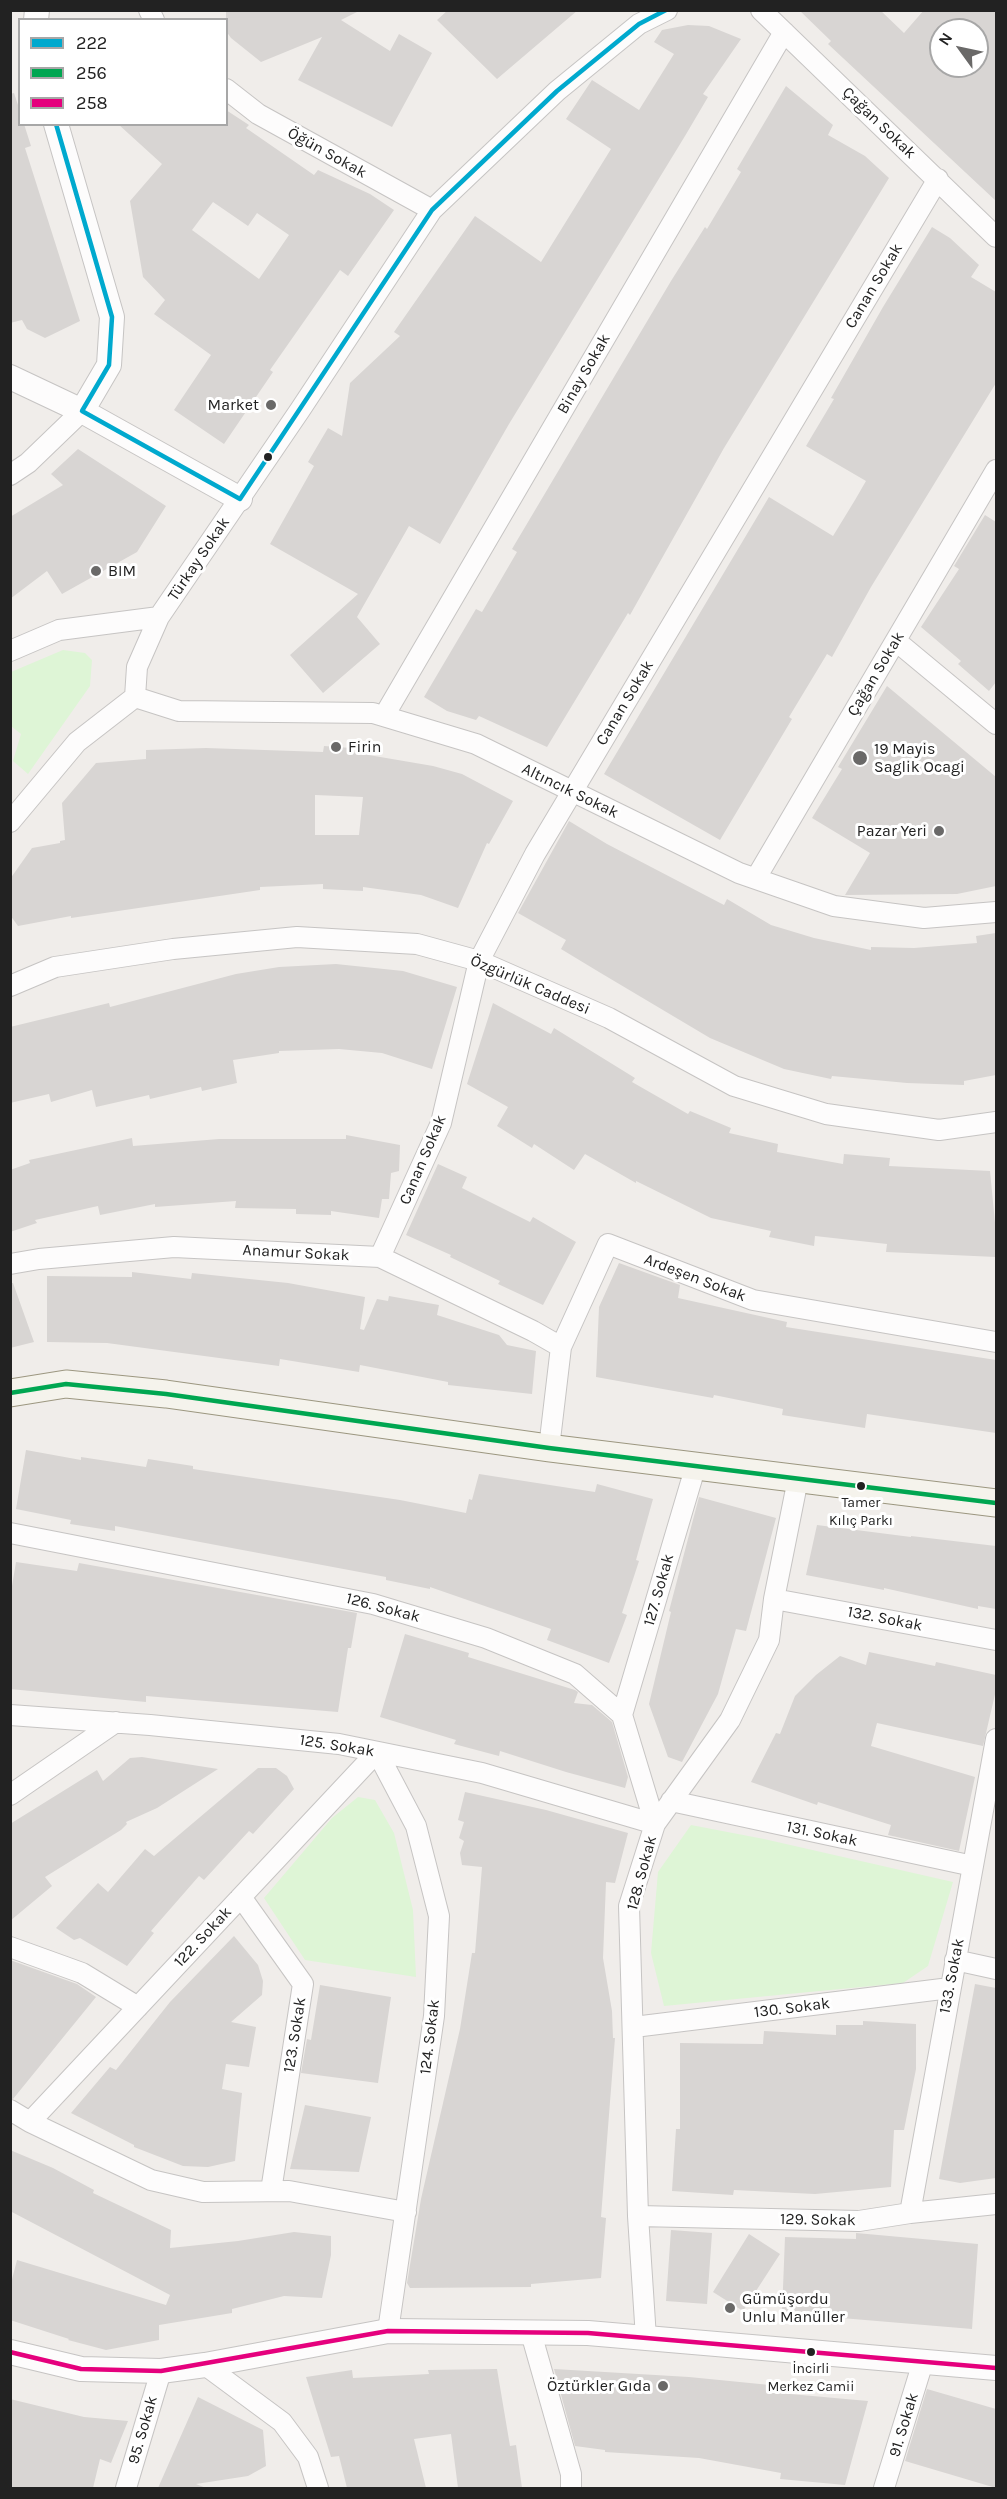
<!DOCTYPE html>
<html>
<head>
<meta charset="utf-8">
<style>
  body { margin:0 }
  #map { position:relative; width:1007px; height:2499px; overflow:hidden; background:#f0edea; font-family:Karla,sans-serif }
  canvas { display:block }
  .frame { position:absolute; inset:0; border:12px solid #222; pointer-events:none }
  .legend { position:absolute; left:18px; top:18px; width:210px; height:108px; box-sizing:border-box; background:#fff; border:2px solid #a7a7a7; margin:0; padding:8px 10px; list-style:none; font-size:18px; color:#222 }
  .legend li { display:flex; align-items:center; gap:12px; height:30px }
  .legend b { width:30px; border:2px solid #a7a7a7 }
  .north { position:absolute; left:929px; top:18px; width:60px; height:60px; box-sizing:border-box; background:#fff; border:2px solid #a7a7a7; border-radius:50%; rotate:303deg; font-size:16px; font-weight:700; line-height:24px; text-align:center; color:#222 }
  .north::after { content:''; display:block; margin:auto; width:21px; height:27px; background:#6a6968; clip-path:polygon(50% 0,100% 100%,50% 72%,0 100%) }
</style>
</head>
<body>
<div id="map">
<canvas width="1007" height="2499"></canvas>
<div class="frame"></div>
<ul class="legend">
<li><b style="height:8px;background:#00a9ce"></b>222</li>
<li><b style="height:8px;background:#00a651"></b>256</li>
<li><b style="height:8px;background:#e5007d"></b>258</li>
</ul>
<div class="north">N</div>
</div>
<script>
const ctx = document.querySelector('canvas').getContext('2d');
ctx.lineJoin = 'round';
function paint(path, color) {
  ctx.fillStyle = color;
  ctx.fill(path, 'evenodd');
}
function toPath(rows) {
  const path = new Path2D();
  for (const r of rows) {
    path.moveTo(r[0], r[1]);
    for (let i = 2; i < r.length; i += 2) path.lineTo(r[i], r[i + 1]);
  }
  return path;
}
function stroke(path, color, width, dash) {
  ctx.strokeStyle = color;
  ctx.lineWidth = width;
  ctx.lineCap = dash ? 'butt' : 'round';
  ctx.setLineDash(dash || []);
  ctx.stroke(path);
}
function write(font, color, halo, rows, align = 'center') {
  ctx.font = font + ' Karla,sans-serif';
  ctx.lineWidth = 6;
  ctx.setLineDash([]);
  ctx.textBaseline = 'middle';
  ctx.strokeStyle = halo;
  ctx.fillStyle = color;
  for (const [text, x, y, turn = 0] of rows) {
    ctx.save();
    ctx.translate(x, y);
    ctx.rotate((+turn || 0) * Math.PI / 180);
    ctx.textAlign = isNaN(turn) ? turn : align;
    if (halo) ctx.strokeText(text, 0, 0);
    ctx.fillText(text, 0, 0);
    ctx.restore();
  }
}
const park = toPath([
  [63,650,85,653,92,660,90,686,28,774,13,761,21,734,11,726,11,672],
  [358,1797,375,1800,394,1833,413,1910,416,1977,305,1960,264,1898,332,1818],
  [691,1825,764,1839,953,1882,928,1966,903,1983,664,2006,651,1953,658,1872]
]);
const building = toPath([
  [226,10,361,10,341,20,390,51,399,34,432,53,392,127,298,80,322,37,261,62,231,38,226,31],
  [448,10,578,10,497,79,437,20],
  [799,10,880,10,904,33,924,10,996,10,996,201,828,44,831,41],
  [941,30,977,30,977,66,941,66],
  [688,25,709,26,741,39,703,94,708,97,685,136,509,424,440,544,409,526,357,617,380,644,323,693,290,655,358,594,270,544,314,466,308,462,328,428,342,436,350,383,400,336,394,332,475,216,541,262,611,149,566,119,592,80,639,110,674,54,654,42,662,30],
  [786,86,833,125,828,135,865,156,889,178,724,448,630,615,628,613,547,747,479,716,476,720,447,711,424,697,476,609,482,612,517,552,512,549,671,281,705,227,707,229,741,172,737,169],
  [14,93,20,111,20,124,24,124,31,146,25,148,80,321,45,338,27,329,22,320,10,323,10,94],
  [226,110,249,125,246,128,314,175,318,170,370,194,394,210,348,276,340,270,270,370,273,372,224,444,174,410,211,355,154,314,165,300,143,277,130,201,162,164,118,124,226,124],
  [213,202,248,226,257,213,289,235,259,279,192,230],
  [932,227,950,238,979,265,971,277,996,292,996,383,871,587,832,657,827,654,789,717,792,719,720,840,604,774,769,497,833,536,855,500,866,481,806,446,834,399,831,398,883,307],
  [78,449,166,506,137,552,62,594,47,571,10,599,10,517,63,485,51,474],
  [985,515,996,522,996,682,989,691,958,664,961,661,921,627,959,569,954,566],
  [887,686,996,777,996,886,957,894,845,895,870,853,812,818,842,769,838,767],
  [324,746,351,748,351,752,433,766,462,774,513,801,489,844,487,843,458,908,421,895,363,887,363,891,323,889,323,884,260,887,260,890,71,918,71,916,18,926,10,915,10,879,32,848,60,843,60,841,65,840,62,803,96,763,146,759,146,750,206,748,323,752],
  [315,795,363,797,359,835,315,835],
  [569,821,607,844,724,905,727,899,771,925,814,938,871,950,871,947,914,948,977,943,976,936,996,933,996,1075,964,1081,964,1085,907,1083,832,1076,831,1079,784,1069,710,1038,599,972,561,949,566,940,518,913],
  [336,964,403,971,457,987,432,1069,382,1053,339,1049,279,1051,279,1053,233,1060,237,1083,202,1091,201,1087,150,1099,149,1095,96,1107,92,1090,51,1102,49,1094,10,1103,10,1027,109,1003,110,1007,236,974,279,967],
  [493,1003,551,1034,554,1028,635,1078,632,1082,688,1114,690,1111,731,1128,729,1133,778,1144,777,1152,843,1164,844,1154,890,1158,889,1166,990,1171,996,1233,996,1257,886,1252,887,1244,815,1236,814,1246,769,1237,771,1231,711,1218,636,1181,636,1183,585,1154,574,1170,534,1144,532,1148,497,1126,508,1107,467,1084],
  [346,1135,400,1145,399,1171,391,1173,389,1199,382,1199,379,1218,331,1211,331,1215,296,1214,296,1209,235,1208,236,1201,155,1207,155,1204,100,1215,98,1206,35,1220,37,1223,10,1232,10,1170,30,1163,29,1160,132,1138,133,1146,219,1139,346,1139],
  [438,1164,467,1177,462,1188,530,1222,533,1217,576,1242,543,1305,498,1284,500,1281,450,1257,451,1255,406,1235],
  [619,1263,680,1285,678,1298,787,1322,786,1327,996,1360,996,1433,867,1414,865,1428,782,1415,783,1409,714,1395,713,1398,596,1377,599,1307],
  [132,1272,191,1279,192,1273,230,1277,288,1283,365,1297,360,1329,364,1330,377,1299,388,1301,389,1296,439,1305,437,1315,499,1335,507,1345,536,1351,532,1394,448,1385,448,1382,360,1365,359,1372,280,1359,279,1366,107,1343,47,1342,47,1276,132,1277],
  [10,1283,13,1283,34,1342,10,1348],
  [26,1450,81,1460,81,1457,146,1467,148,1459,193,1466,193,1469,400,1500,466,1513,469,1499,472,1500,479,1474,595,1492,597,1484,653,1499,636,1560,639,1561,622,1613,627,1615,609,1663,547,1640,551,1629,430,1587,430,1589,386,1580,386,1577,115,1526,115,1531,70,1524,71,1520,16,1509],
  [699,1497,776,1518,746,1631,736,1629,718,1694,682,1762,668,1757,649,1704,671,1612,669,1611],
  [817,1525,911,1537,911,1536,996,1546,996,1609,978,1606,978,1609,884,1588,884,1590,806,1575],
  [16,1562,77,1571,79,1563,357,1613,351,1648,348,1648,338,1712,146,1696,146,1702,10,1689,10,1598],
  [405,1634,469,1653,468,1657,575,1690,578,1692,574,1703,592,1705,612,1722,628,1777,625,1788,566,1772,500,1751,499,1756,454,1744,456,1740,380,1717],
  [869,1652,935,1666,936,1662,996,1675,996,1690,983,1746,877,1723,871,1746,975,1777,959,1851,888,1835,891,1825,818,1802,817,1805,751,1782,776,1733,780,1734,795,1696,816,1675,840,1656,866,1665],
  [142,1757,218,1769,157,1808,126,1822,127,1824,121,1830,45,1877,52,1886,10,1921,10,1824,97,1770,103,1781,130,1758],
  [258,1768,276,1768,287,1776,294,1789,253,1834,249,1831,204,1880,199,1876,151,1931,154,1933,127,1966,80,1938,74,1940,56,1928,98,1883,108,1892,145,1849,154,1856],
  [465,1792,546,1810,628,1833,615,1883,606,1882,603,1958,612,2011,613,2038,615,2038,601,2217,606,2218,601,2278,531,2284,531,2287,410,2288,407,2283,421,2199,460,2029,472,1953,475,1953,482,1867,462,1865,460,1853,464,1841,459,1838,464,1822,458,1820],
  [234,1936,258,1965,263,1981,262,1995,231,2022,256,2027,249,2067,226,2064,222,2089,242,2093,235,2161,208,2167,183,2166,134,2147,134,2145,71,2113,110,2067,116,2070,170,2002],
  [10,1960,77,1984,96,1997,13,2099,10,2098],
  [975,1984,996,1988,996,2178,960,2183,939,2179],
  [320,1985,391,1997,378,2083,301,2073,307,2039,311,2040],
  [863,2021,916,2024,916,2069,904,2130,894,2130,891,2187,815,2194,734,2190,733,2195,672,2191,676,2129,680,2129,680,2043,763,2044,764,2031,836,2035,836,2025,863,2025],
  [305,2105,371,2117,359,2172,290,2169],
  [10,2150,53,2168,94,2190,93,2193,171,2230,170,2248,238,2241,294,2232,331,2236,331,2255,322,2298,284,2296,232,2309,232,2313,159,2325,159,2340,106,2350,68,2340,69,2339,10,2320,10,2287,17,2260,166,2305,170,2295,10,2211],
  [671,2230,712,2233,707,2304,666,2301],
  [856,2233,978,2244,972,2329,782,2313,785,2237,856,2239],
  [749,2234,780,2254,743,2311,713,2292],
  [497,2369,510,2446,516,2445,522,2488,458,2488,451,2434,414,2439,426,2488,347,2488,339,2456,331,2457,306,2377,352,2370,353,2378,429,2374,428,2370],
  [554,2369,689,2377,780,2386,779,2393,868,2401,845,2485,780,2479,781,2473,699,2458,605,2452,605,2450,575,2446],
  [927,2389,996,2409,996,2488,905,2461],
  [198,2397,263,2430,266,2466,248,2476,196,2484,206,2488,158,2488],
  [10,2399,84,2417,128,2421,111,2463,100,2459,93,2488,10,2488]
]);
const minor = toPath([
  [149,10,154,20],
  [761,10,996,237],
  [226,89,258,114,432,210],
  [10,475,28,463,82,411],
  [896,641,996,724],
  [10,651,59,630,159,617],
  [135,697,179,711,373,713,476,744,739,873,834,906,924,918,996,912],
  [384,716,784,32],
  [10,822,77,742,135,697,137,667,159,617,300,410,432,210,557,91,639,24,667,10],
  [756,878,996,470],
  [10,986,55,967,173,949,297,937,417,944,479,961,609,1018,734,1086,826,1114,939,1130,996,1122],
  [380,1257,441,1123,479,961,535,854,938,179],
  [10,1264,39,1259,174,1247,380,1257,533,1331,561,1347],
  [549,1448,561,1347,608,1244,753,1300,996,1342],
  [10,1533,373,1604,486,1638,575,1674,622,1715,655,1824],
  [774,1599,996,1640],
  [10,1715,150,1725,339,1744,482,1773,655,1824],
  [622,1715,696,1465],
  [10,1795,116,1722],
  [671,1801,973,1866],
  [241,1897,303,1984,271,2191],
  [10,1947,82,1973,138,2007],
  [955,1960,996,1969],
  [634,2027,950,1988],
  [10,2110,30,2122,151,2180,203,2192,289,2191,406,2212],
  [30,2122,377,1752,416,1826,439,1916,434,2016,388,2331],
  [910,2213,996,1739],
  [638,2216,859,2221,910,2213,996,2204],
  [531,2333,571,2474,571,2488],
  [646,2338,638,2216,629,1906,655,1824,730,1720,769,1640,774,1599,798,1479],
  [205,2365,282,2422,308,2457,318,2488],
  [126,2488,161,2371],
  [884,2488,923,2362]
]);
const tertiary = toPath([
  [36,20,37,10],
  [56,124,112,317,109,365,82,411],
  [10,377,82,411,240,499],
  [10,2352,81,2369,161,2371,205,2365,388,2331,588,2333,996,2368]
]);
const secondary = toPath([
  [10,1393,66,1384,166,1394,549,1448,996,1503]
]);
const bus1 = toPath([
  [56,124,112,317,109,365,82,411,240,499,432,210,557,91,639,24,666,10]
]);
const bus2 = toPath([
  [10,1393,66,1384,166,1394,549,1448,996,1503]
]);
const bus3 = toPath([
  [10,2352,81,2369,161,2371,388,2331,588,2333,996,2368]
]);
const markers = [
  [271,405,6,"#6a6968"],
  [268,457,5,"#222"],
  [96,571,6,"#6a6968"],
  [336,747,6,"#6a6968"],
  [860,758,8,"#6a6968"],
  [939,831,6,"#6a6968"],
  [861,1486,5,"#222"],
  [730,2308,6,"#6a6968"],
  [811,2352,5,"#222"],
  [663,2386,6,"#6a6968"]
];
const busNames = [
  ["Tamer",861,1503],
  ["Kılıç Parkı",861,1521],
  ["İncirli",811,2369],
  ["Merkez Camii",811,2387]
];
const streetNames = [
  ["Çağan Sokak",879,123,44],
  ["Öğün Sokak",327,153,29],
  ["Canan Sokak",874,286,-59],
  ["Binay Sokak",584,374,-60],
  ["Türkay Sokak",199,559,-56],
  ["Çağan Sokak",876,674,-59],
  ["Canan Sokak",625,703,-59],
  ["Altıncık Sokak",570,791,26],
  ["Özgürlük Caddesi",530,985,23],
  ["Canan Sokak",423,1160,-67],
  ["Anamur Sokak",296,1253,3],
  ["Ardeşen Sokak",695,1278,21],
  ["127. Sokak",659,1590,-74],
  ["126. Sokak",383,1608,15],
  ["132. Sokak",885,1619,11],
  ["125. Sokak",337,1746,9],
  ["131. Sokak",822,1834,12],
  ["128. Sokak",642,1873,-75],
  ["122. Sokak",203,1937,-47],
  ["133. Sokak",952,1976,-79],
  ["130. Sokak",792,2008,-7],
  ["123. Sokak",295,2035,-81],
  ["124. Sokak",430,2037,-83],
  ["129. Sokak",818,2220,1],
  ["91. Sokak",904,2425,-73],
  ["95. Sokak",143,2430,-74]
];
const poiNames = [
  ["Market",259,405,"right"],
  ["BIM",108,571],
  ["Firin",348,747],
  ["19 Mayis",874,749],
  ["Saglik Ocagi",874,767],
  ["Pazar Yeri",927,831,"right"],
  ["Gümüşordu",742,2299],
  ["Unlu Manüller",742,2317],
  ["Öztürkler Gıda",651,2386,"right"]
];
paint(park, '#def5d6');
paint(building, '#d8d5d3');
stroke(minor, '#c6c4c3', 22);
stroke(tertiary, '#c6c4c3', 26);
stroke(secondary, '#9c9780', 29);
stroke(minor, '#fdfcfc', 20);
stroke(tertiary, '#fdfcfc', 24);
stroke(secondary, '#f5f3ec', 27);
stroke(bus1, '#00a9ce', 4.5);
stroke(bus2, '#00a651', 4.5);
stroke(bus3, '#e5007d', 4.5);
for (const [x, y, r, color] of markers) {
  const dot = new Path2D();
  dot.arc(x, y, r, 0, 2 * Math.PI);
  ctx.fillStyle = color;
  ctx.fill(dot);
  stroke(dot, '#fff', 2);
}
write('14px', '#222', '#fff', busNames);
write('16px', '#222', '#fff', streetNames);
write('16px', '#222', '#fff', poiNames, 'left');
</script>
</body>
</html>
